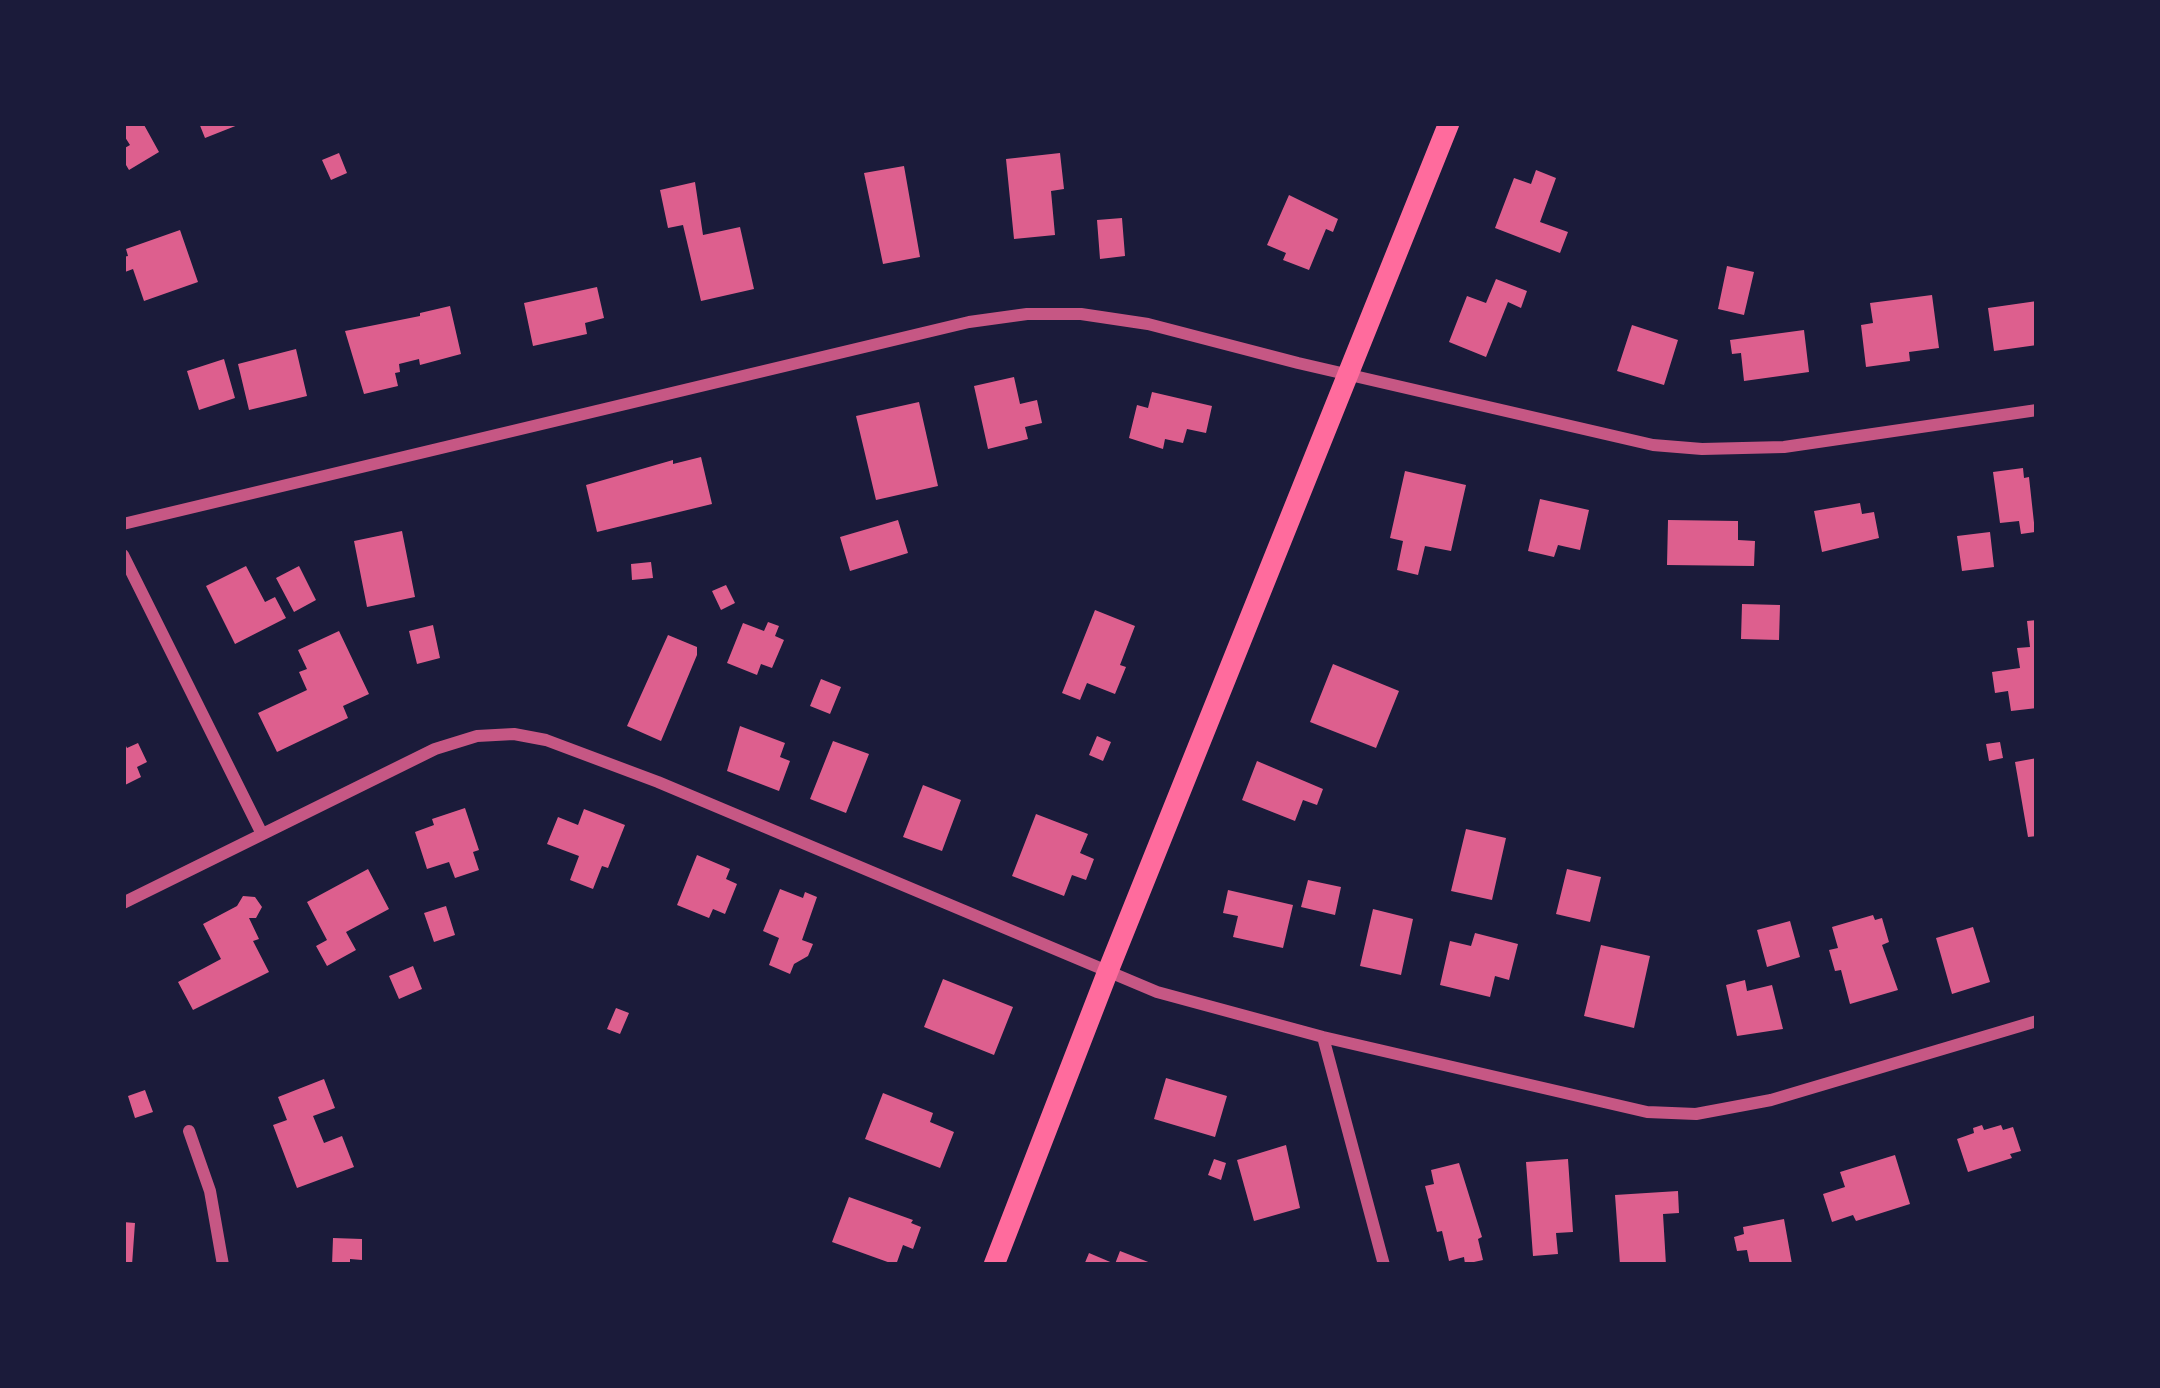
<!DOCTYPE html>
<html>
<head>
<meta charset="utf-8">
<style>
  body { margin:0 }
  #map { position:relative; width:2160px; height:1388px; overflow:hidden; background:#1b1b3a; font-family:Helvetica,sans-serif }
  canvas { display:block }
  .frame { position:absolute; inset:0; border:126px solid #1b1b3a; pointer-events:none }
</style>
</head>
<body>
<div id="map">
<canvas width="2160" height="1388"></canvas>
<div class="frame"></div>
</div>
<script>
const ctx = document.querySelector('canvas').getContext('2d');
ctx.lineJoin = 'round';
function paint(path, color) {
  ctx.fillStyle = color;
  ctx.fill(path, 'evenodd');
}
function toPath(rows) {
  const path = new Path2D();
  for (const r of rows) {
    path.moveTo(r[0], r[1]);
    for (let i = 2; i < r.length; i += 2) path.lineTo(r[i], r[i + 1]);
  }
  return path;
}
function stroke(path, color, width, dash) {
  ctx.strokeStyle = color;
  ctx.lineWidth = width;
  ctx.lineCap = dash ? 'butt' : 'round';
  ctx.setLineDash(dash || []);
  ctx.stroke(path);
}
const building = toPath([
  [123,123,143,123,159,152,129,170,123,160,123,149,130,145,123,134],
  [199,123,243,123,205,138],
  [339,153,347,173,331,180,322,160],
  [1060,153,1064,189,1051,191,1055,235,1014,239,1006,159],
  [904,166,920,257,883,264,864,173],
  [1536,170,1556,178,1540,222,1568,232,1560,253,1495,228,1514,178,1531,184],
  [695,182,703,235,740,227,754,289,701,301,683,225,668,228,660,190],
  [1289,195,1338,219,1333,232,1326,229,1309,270,1283,260,1286,253,1267,245],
  [1122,218,1125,256,1100,259,1097,220],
  [180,230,198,282,144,301,133,269,125,272,123,267,123,257,128,256,126,249],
  [1727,266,1754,272,1744,315,1718,309],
  [1496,279,1527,291,1521,308,1508,302,1486,357,1449,342,1467,296,1486,303],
  [597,287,604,318,585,323,587,334,533,346,524,303],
  [1932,295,1939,348,1909,352,1910,361,1866,367,1861,325,1873,323,1870,303],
  [2037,301,2037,345,1994,351,1988,308],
  [450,306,461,354,420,365,419,359,399,364,400,372,395,373,398,386,364,394,345,331,420,316,420,313],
  [1632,325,1678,340,1664,385,1617,371],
  [1804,330,1809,372,1744,381,1741,353,1732,354,1730,340],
  [296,349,307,396,249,410,238,364],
  [224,359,235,398,199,410,187,371],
  [1014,377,1020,404,1037,400,1042,423,1025,427,1028,439,988,449,974,386],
  [1152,392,1212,406,1206,433,1187,429,1183,443,1165,439,1163,449,1129,438,1137,405,1148,408],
  [919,402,938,486,876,500,856,416],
  [701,457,712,504,597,532,586,485,673,460,673,464],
  [2023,468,2024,478,2029,477,2035,532,2021,534,2019,521,2000,523,1993,472],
  [1405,471,1466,485,1451,551,1425,546,1418,575,1397,570,1403,541,1390,538],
  [1540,499,1589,510,1580,550,1558,545,1554,557,1528,551],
  [1860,503,1862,514,1874,512,1879,538,1822,552,1814,511],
  [898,520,908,553,850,571,840,537],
  [1668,520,1738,521,1738,540,1755,541,1754,566,1667,565],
  [402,531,415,597,367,607,354,541],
  [1990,532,1994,567,1962,571,1957,536],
  [651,562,653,578,632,580,631,564],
  [246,566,265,602,275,597,286,618,235,644,206,586],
  [299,566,316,600,294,612,276,578],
  [726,585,735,603,721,610,712,591],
  [1742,604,1780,605,1779,640,1741,639],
  [1095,610,1135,626,1120,665,1126,667,1115,694,1087,683,1080,700,1062,693],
  [2037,620,2037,708,2011,711,2008,691,1995,693,1992,672,2020,668,2017,648,2030,647,2027,621],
  [768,622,779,626,775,636,784,640,772,668,761,664,757,675,727,663,743,623,764,631],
  [433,625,440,658,417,664,409,631],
  [339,631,369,694,343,706,348,718,277,752,258,713,307,690,299,672,307,669,298,650],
  [668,635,697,647,697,655,661,741,627,726],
  [1333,664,1399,691,1376,748,1310,722],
  [821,679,841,687,830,714,810,706],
  [740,726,785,743,780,757,790,761,779,791,727,771],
  [1097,736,1111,742,1103,761,1089,755],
  [123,740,127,748,138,743,147,762,137,767,141,777,123,786],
  [833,741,869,754,846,813,810,799],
  [2000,742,2003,758,1989,761,1986,744],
  [2037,758,2037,836,2028,837,2015,762],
  [1257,761,1323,789,1317,805,1303,800,1295,821,1242,800],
  [923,785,961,800,942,851,903,837],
  [465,808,479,850,473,852,479,870,455,878,449,862,427,869,415,832,434,825,432,819],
  [584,809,625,825,608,868,602,866,593,889,570,880,579,856,547,844,558,817,578,825],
  [1036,814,1088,834,1080,853,1094,859,1086,880,1072,875,1064,896,1012,876],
  [1466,829,1506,838,1492,900,1451,891],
  [697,855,730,869,726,879,737,884,725,914,713,909,709,918,677,905],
  [368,869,389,909,346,932,356,950,327,966,316,946,327,940,307,902],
  [1567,869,1601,877,1590,922,1556,914],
  [1308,880,1341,887,1335,915,1301,907],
  [780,889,803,898,805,892,817,897,802,940,813,944,808,956,794,964,790,974,769,965,779,938,763,931],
  [1228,890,1293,905,1283,948,1233,937,1238,916,1223,913],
  [243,896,255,897,262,907,256,918,249,918,259,939,253,941,269,972,193,1010,178,982,221,959,203,924,237,906],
  [446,906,455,935,434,942,424,913],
  [1373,909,1413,919,1401,975,1360,966],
  [1873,915,1875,920,1882,918,1889,942,1882,945,1898,990,1850,1004,1841,970,1835,971,1829,950,1838,948,1832,927],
  [1790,921,1800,957,1767,967,1757,930],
  [1973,927,1990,982,1952,994,1936,938],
  [1475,933,1518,944,1509,980,1495,976,1490,997,1440,985,1450,941,1471,946],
  [1601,945,1650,956,1634,1028,1584,1016],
  [413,966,422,989,399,999,389,976],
  [943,979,1013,1007,994,1055,924,1027],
  [1745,980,1747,991,1772,985,1783,1029,1737,1036,1726,985],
  [616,1008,629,1013,620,1034,607,1029],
  [1166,1078,1227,1096,1215,1137,1154,1119],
  [324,1079,335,1108,313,1116,324,1143,342,1136,354,1167,297,1188,273,1125,287,1120,278,1097],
  [145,1090,153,1112,135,1118,128,1096],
  [883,1093,933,1113,930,1122,954,1132,940,1168,865,1139],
  [1982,1125,1984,1130,2001,1125,2003,1130,2013,1127,2021,1151,2010,1154,2012,1158,1968,1172,1957,1139,1974,1133,1973,1128],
  [1286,1145,1300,1208,1254,1221,1237,1160],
  [1895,1155,1910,1204,1856,1221,1853,1215,1832,1222,1823,1194,1845,1187,1840,1172],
  [1214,1159,1226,1163,1221,1180,1208,1175],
  [1568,1159,1573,1232,1556,1233,1558,1254,1533,1256,1526,1162],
  [1459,1163,1482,1237,1478,1239,1483,1260,1465,1264,1464,1257,1449,1261,1442,1231,1437,1232,1425,1186,1434,1184,1431,1170],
  [1678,1191,1679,1213,1663,1214,1666,1265,1620,1265,1615,1195],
  [849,1197,913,1220,911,1223,921,1227,913,1249,903,1245,896,1265,832,1242],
  [1784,1219,1792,1264,1750,1265,1747,1250,1737,1251,1734,1237,1744,1234,1743,1227],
  [123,1222,135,1223,132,1265,123,1265],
  [333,1238,362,1239,362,1260,350,1259,350,1265,332,1265],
  [1120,1251,1156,1265,1084,1265,1089,1253,1115,1264]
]);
const minor = toPath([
  [123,524,969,322,1027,314,1081,314,1148,324,1298,363,1653,445,1702,449,1784,447,2037,410],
  [123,555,262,834],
  [123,903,435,749,477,736,514,734,546,740,658,782,1157,992,1323,1037,1647,1112,1696,1114,1771,1100,2037,1021],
  [1323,1037,1384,1265],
  [189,1131,210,1191,223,1265]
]);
const secondary = toPath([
  [994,1265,1108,971,1449,123]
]);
paint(building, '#dd5f8e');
stroke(minor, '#c65784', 12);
stroke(secondary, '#ff6b9d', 21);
</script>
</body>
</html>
